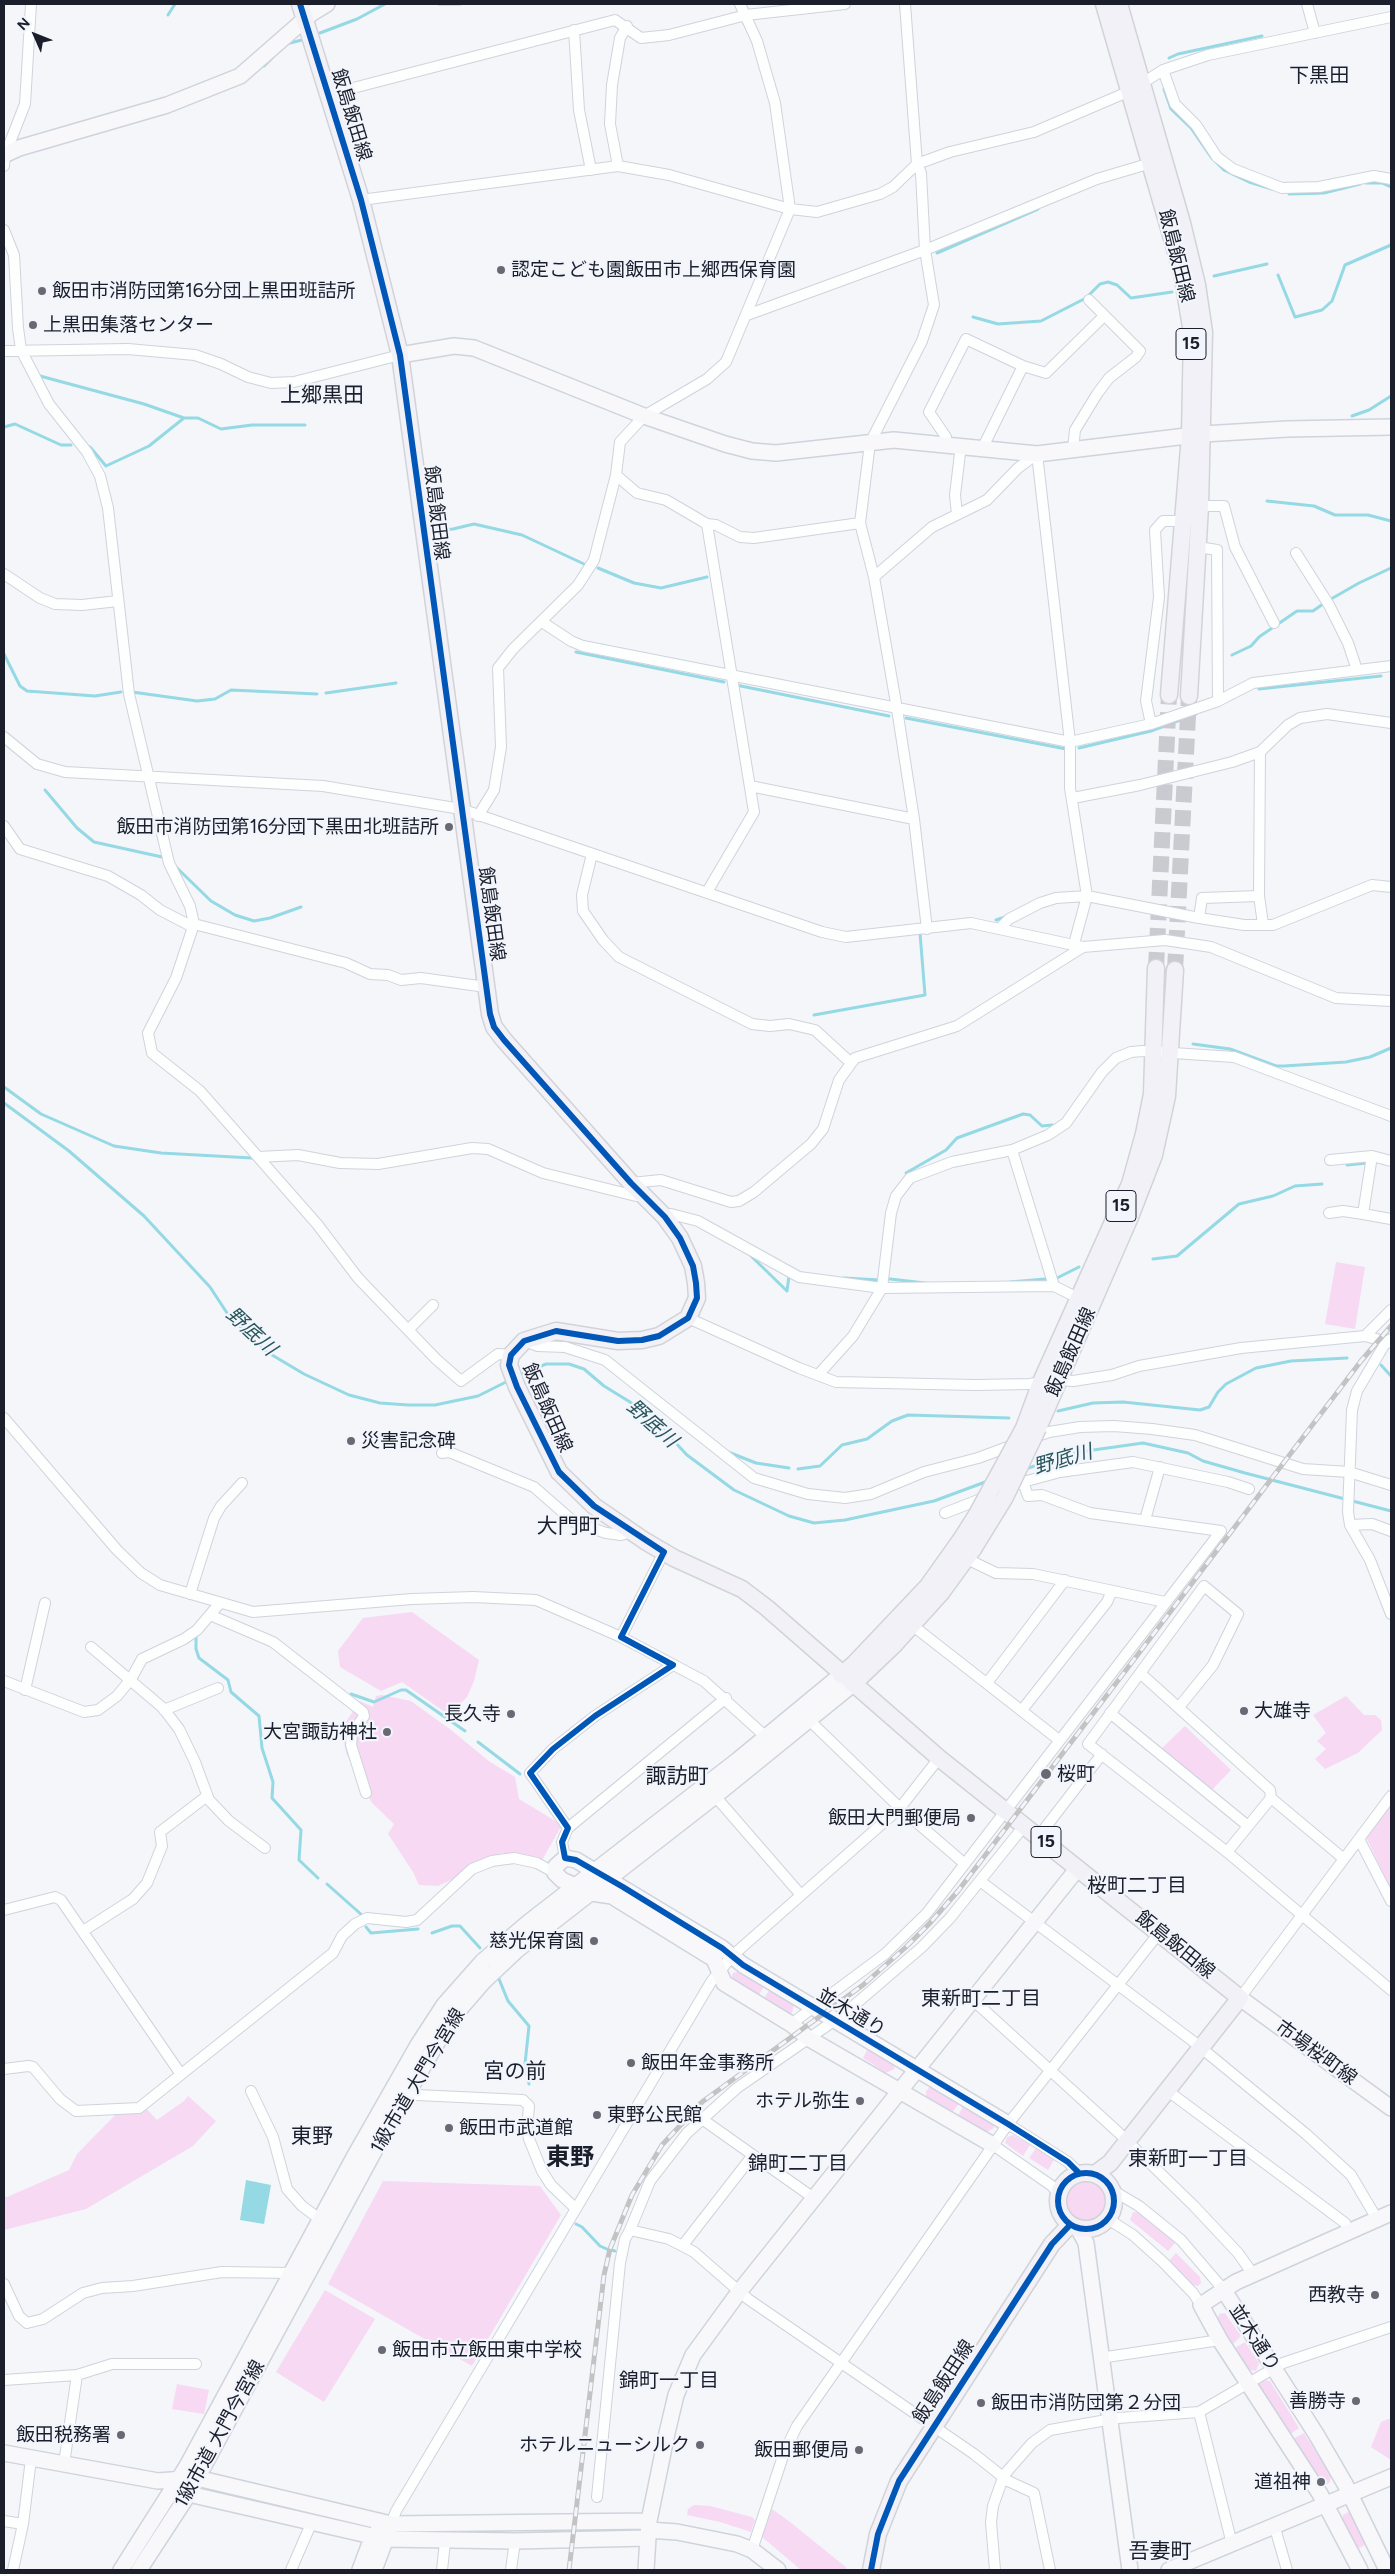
<!DOCTYPE html>
<html>
<head>
<meta charset="utf-8">
<style>
  body { margin:0 }
  #map { position:relative; width:1395px; height:2574px; overflow:hidden; background:#f4f6fa; font-family:Figtree,sans-serif }
  canvas { display:block }
  .frame { position:absolute; inset:0; border:5px solid #1b1f2b; pointer-events:none }
  .north { position:absolute; left:10px; top:10px; width:50px; height:50px; -webkit-text-stroke:4px #f2f5fc; paint-order:stroke; rotate:314deg; font-size:14px; font-weight:700; line-height:20px; text-align:center; color:#1b1f2b }
  .north::after { content:''; display:block; margin:auto; width:18px; height:22px; background:#1b1f2b; clip-path:polygon(50% 0,100% 100%,50% 72%,0 100%) }
</style>
</head>
<body>
<div id="map">
<canvas width="1395" height="2574"></canvas>
<div class="frame"></div>
<div class="north">N</div>
</div>
<script>
const ctx = document.querySelector('canvas').getContext('2d');
ctx.lineJoin = 'round';
function paint(path, color) {
  ctx.fillStyle = color;
  ctx.fill(path, 'evenodd');
}
function toPath(rows) {
  const path = new Path2D();
  for (const r of rows) {
    if (r.length === 3) {
      path.moveTo(r[0] + r[2], r[1]);
      path.arc(r[0], r[1], r[2], 0, 2 * Math.PI);
      continue;
    }
    path.moveTo(r[0], r[1]);
    for (let i = 2; i < r.length; i += 2) path.lineTo(r[i], r[i + 1]);
  }
  return path;
}
function stroke(path, color, width, dash) {
  ctx.strokeStyle = color;
  ctx.lineWidth = width;
  ctx.lineCap = dash ? 'butt' : 'round';
  ctx.setLineDash(dash || []);
  ctx.stroke(path);
}
function write(font, color, halo, rows, align = 'center') {
  ctx.font = font + ' Figtree,"Noto Sans JP",sans-serif';
  ctx.lineWidth = 4.5;
  ctx.setLineDash([]);
  ctx.textBaseline = 'middle';
  ctx.strokeStyle = halo;
  ctx.fillStyle = color;
  for (const [text, x, y, turn = 0] of rows) {
    ctx.save();
    ctx.translate(x, y);
    ctx.rotate((+turn || 0) * Math.PI / 180);
    ctx.textAlign = isNaN(turn) ? turn : align;
    if (halo) ctx.strokeText(text, 0, 0);
    ctx.fillText(text, 0, 0);
    ctx.restore();
  }
}
const green = toPath([
  [1336,1262,1365,1267,1355,1329,1325,1324],
  [412,1612,479,1660,474,1681,467,1697,449,1715,402,1682,381,1691,340,1667,338,1651,363,1618],
  [382,1695,411,1701,451,1730,490,1762,515,1777,519,1799,562,1825,541,1862,516,1854,502,1853,477,1862,462,1875,438,1886,419,1885,413,1872,388,1834,394,1824,372,1803,346,1753,342,1728,360,1701,373,1707,376,1696],
  [1346,1696,1364,1715,1375,1715,1381,1720,1382,1730,1358,1753,1325,1769,1315,1759,1326,1749,1317,1741,1326,1733,1313,1715],
  [1185,1726,1231,1770,1210,1792,1160,1750],
  [1391,1803,1391,1890,1366,1837],
  [740,1971,764,1986,757,1998,731,1979,733,1973],
  [770,1989,794,2004,792,2013,789,2015,762,2001],
  [869,2046,895,2063,894,2069,886,2073,863,2058],
  [931,2086,960,2102,952,2113,926,2096,926,2091],
  [188,2096,216,2121,193,2146,86,2209,4,2230,4,2196,7,2197,69,2170,77,2154,120,2110,140,2102,157,2120,184,2101],
  [964,2104,993,2123,994,2128,985,2133,958,2116],
  [1013,2135,1030,2145,1023,2156,1005,2143,1007,2137],
  [1036,2148,1054,2160,1048,2170,1029,2158],
  [383,2181,540,2186,561,2215,472,2366,328,2284],
  [1085,2201,20],
  [1133,2212,1139,2212,1176,2242,1168,2251,1130,2220],
  [1176,2253,1200,2277,1201,2283,1198,2286,1191,2284,1169,2261],
  [325,2290,375,2319,324,2402,276,2372],
  [1225,2313,1241,2336,1233,2344,1217,2321,1219,2314],
  [1245,2342,1259,2363,1256,2371,1250,2370,1235,2348],
  [1263,2380,1270,2381,1299,2428,1288,2436,1258,2386],
  [177,2384,209,2390,204,2414,172,2409],
  [1391,2418,1391,2460,1371,2447,1381,2422],
  [1304,2433,1331,2476,1330,2482,1326,2485,1323,2485,1293,2439],
  [694,2505,710,2506,752,2517,755,2520,751,2532,720,2522,687,2515,688,2509],
  [772,2509,790,2522,847,2568,845,2570,801,2570,762,2537],
  [1348,2512,1352,2514,1367,2544,1357,2549,1343,2520,1343,2515]
]);
const water = toPath([
  [246,2180,271,2185,264,2224,240,2220]
]);
const stream = toPath([
  [439,4,460,4],
  [168,15,175,4],
  [320,33,357,19,385,4],
  [286,44,302,40],
  [1169,58,1178,54,1262,36],
  [264,66,273,57],
  [1164,89,1171,109,1191,128,1211,157,1224,170,1249,182,1272,189],
  [1366,183,1382,183,1391,187],
  [1289,194,1324,193,1360,184],
  [937,253,1038,209],
  [1278,275,1295,317,1322,310,1332,301,1345,265,1391,245],
  [1214,276,1267,264],
  [973,317,998,324,1041,321,1086,298,1100,284,1108,282,1117,285,1131,298,1172,292],
  [40,376,144,404,184,418],
  [1352,416,1369,410,1391,396],
  [4,427,15,424,61,445,71,445],
  [90,447,106,466,149,446,184,418,198,418,221,429,252,425,305,425],
  [1267,501,1314,506,1335,515,1368,515,1391,521],
  [429,531,453,529,474,524,522,535,584,564],
  [598,568,634,583,661,588,707,577],
  [1331,599,1359,583,1391,568],
  [576,652,724,682],
  [4,654,20,686,27,691,95,696,121,692],
  [1232,655,1251,646,1259,637,1297,611,1313,611,1323,604],
  [736,685,889,716],
  [1259,689,1381,676],
  [132,692,197,701,215,699,231,690,317,694],
  [326,693,396,683],
  [906,718,1066,749],
  [1079,748,1151,731,1196,714],
  [45,790,77,828,94,842,162,857],
  [176,867,211,901,235,915,254,921,270,918,301,907],
  [996,920,1005,917],
  [814,1015,925,995,920,933],
  [1193,1044,1230,1049,1276,1066,1284,1066,1346,1062,1370,1057,1391,1048],
  [4,1087,41,1114,114,1146,161,1153,252,1158],
  [4,1103,69,1151,144,1216,210,1287,229,1316,267,1352,304,1374,349,1395,380,1403,408,1405,435,1405,478,1396,508,1381],
  [1347,1165,1367,1163],
  [906,1173,946,1150,957,1138,1023,1114,1030,1115,1042,1126,1052,1125],
  [751,1256,787,1291,789,1276],
  [1153,1259,1177,1256,1239,1204,1273,1196,1295,1186,1322,1184],
  [844,1278,879,1280],
  [1057,1278,1079,1267],
  [890,1279,925,1283],
  [1010,1282,1045,1279],
  [1381,1365,1391,1376],
  [518,1376,546,1364,569,1364,584,1369,604,1386,630,1402,660,1426,687,1455,734,1490,789,1516,814,1523,845,1520,934,1501,988,1481],
  [1058,1411,1093,1403,1123,1402,1200,1410,1209,1407,1218,1392,1226,1384,1256,1368,1291,1361,1347,1358],
  [728,1452,756,1463,789,1468],
  [798,1469,820,1466,842,1445,867,1439,892,1421,908,1415,1009,1418],
  [1025,1469,1079,1452,1143,1443,1188,1453,1203,1461,1245,1473,1391,1511],
  [196,1636,196,1649,199,1658,228,1680,231,1692,259,1716,262,1748,273,1782,272,1798,301,1830,299,1860,318,1878],
  [351,1694,374,1702,401,1690,406,1690,465,1731],
  [478,1742,520,1774],
  [327,1884,363,1916],
  [366,1927,371,1933,418,1929],
  [432,1933,452,1926,460,1926,480,1948],
  [499,1979,508,2001,529,2026,525,2064,529,2084],
  [576,2224,582,2227,600,2246,609,2250],
  [611,2250,615,2251]
]);
const primaryTunnel = toPath([
  [1156,968,1169,695],
  [1175,970,1189,696]
]);
const street = toPath([
  [905,4,917,164,921,173,925,250,934,305,922,341,870,443,860,523,874,577,897,709,914,819,927,929],
  [1307,4,1315,33],
  [574,30,579,110,591,170],
  [1163,70,1175,104,1196,125,1217,157,1233,169,1282,188,1319,187,1374,176,1391,179],
  [330,94,615,20,641,38,669,35,746,15,845,4],
  [4,166,5,155,25,104,31,4],
  [618,166,610,124,612,85,620,38,627,26],
  [361,200,618,166,669,175,790,209,817,212,880,194,893,187,917,164,950,152,1034,132,1130,91,1163,70,1208,55,1391,17],
  [4,230,14,255,18,328,21,350,49,404,87,452,100,476,108,508,129,694,169,863,190,906,194,924,176,978,148,1033,152,1053,200,1091,317,1224,358,1278,436,1359,461,1381,498,1354,511,1355],
  [747,315,925,250,1097,179,1151,163],
  [4,351,128,349,195,355,221,364,248,377,271,383,294,382,400,355],
  [945,443,946,437,929,412,966,339,1023,366,1046,373,1104,316],
  [983,447,1023,366],
  [1073,450,1075,430,1097,394,1109,378,1136,357,1140,351,1089,300],
  [1037,454,1070,742,1070,788,1087,896,1074,944],
  [616,475,637,493,666,500,707,524,716,525,740,537,754,538,860,523],
  [1200,506,1224,506,1235,547,1274,623],
  [957,514,955,495,961,445],
  [707,524,754,812,707,892],
  [1198,547,1217,550,1218,701],
  [1296,553,1329,605,1348,643,1357,670],
  [4,574,40,598,55,604,82,605,118,601],
  [874,577,932,527,987,500,1018,468,1037,454],
  [542,622,571,641,583,646,1070,742,1151,724,1218,701,1253,683,1391,666],
  [1151,724,1146,701,1159,597,1155,530,1163,521,1183,521],
  [4,737,37,764,65,772,323,786,461,809,822,932,846,937,971,923,1083,947,1165,940,1211,947,1336,998,1391,1001],
  [1260,752,1259,896,1263,924],
  [750,786,914,819],
  [1073,798,1140,785,1232,762,1260,752,1288,725,1300,718,1327,714,1391,723],
  [478,816,494,790,501,747,498,668,513,649,578,585,594,560,616,475,620,442,644,416,707,379,726,362,790,209,775,103,757,41,740,4],
  [4,826,20,849,108,876,141,895,160,910,193,927],
  [592,854,582,895,583,911,603,940,619,957,752,1024,770,1026,789,1024,815,1030,850,1062],
  [1199,918,1202,898,1259,896],
  [194,924,346,963,370,974,388,975,401,980,421,978,486,987],
  [999,929,1009,919,1040,903,1056,898,1087,896,1199,918,1244,925,1273,925,1372,885,1391,887],
  [1012,1150,1054,1286],
  [1372,1156,1363,1214,1391,1219],
  [258,1157,298,1155,340,1163,378,1164,472,1148,488,1149,543,1173,636,1196,644,1195],
  [1330,1160,1372,1156,1391,1161],
  [631,1183,661,1180,731,1202,739,1201,754,1192,811,1144,823,1129,839,1080,855,1058,957,1026,1083,947],
  [1329,1213,1343,1211,1363,1214],
  [665,1217,671,1214,698,1221,799,1277,882,1288,1054,1286,1080,1299],
  [688,1318,799,1368,836,1382,975,1385,1029,1384,1058,1380,1073,1381,1112,1375,1139,1366,1241,1348,1365,1336,1391,1343],
  [408,1330,433,1305],
  [1365,1336,1391,1310],
  [1391,1339,1386,1342,1357,1391,1352,1410,1348,1512,1350,1525,1370,1560,1391,1614],
  [524,1341,538,1346,565,1347,605,1360,754,1478,808,1494,845,1498,871,1494,924,1472,978,1458,1016,1444],
  [818,1375,853,1336,882,1288,891,1213,896,1196,910,1178,952,1162,1012,1150,1048,1135,1066,1123,1102,1072,1116,1058,1131,1052,1143,1051,1234,1057,1391,1116],
  [4,1418,117,1550,141,1573,160,1585,253,1612,412,1599,473,1597,536,1600,621,1637,704,1681,765,1736],
  [1032,1438,1049,1432,1080,1427,1114,1426,1152,1429,1195,1435,1303,1469,1349,1472,1391,1485],
  [442,1453,449,1452,534,1487,574,1522,606,1533,621,1535,631,1532],
  [1023,1482,1060,1472,1133,1462,1228,1482,1249,1489],
  [945,1513,986,1497],
  [1145,1520,1160,1467],
  [1350,1525,1372,1524,1391,1531],
  [967,1559,996,1573,1033,1574,1165,1602],
  [190,1594,214,1518,221,1506,242,1483],
  [210,1615,273,1642,363,1712,364,1716,352,1734,351,1745,366,1793],
  [912,1625,1059,1740],
  [621,1637,664,1552],
  [91,1647,163,1708,179,1729,195,1762,209,1800,229,1821,265,1848],
  [1140,1673,1270,1790,1271,1798,1344,1859],
  [4,1681,84,1712,98,1710,117,1696,131,1679,142,1659,184,1639,197,1630,220,1603],
  [987,1683,1065,1580],
  [25,1690,45,1603],
  [1179,1707,1213,1665,1238,1614,1204,1586,1088,1744,1227,1852,1391,1990],
  [164,1710,218,1688],
  [1022,1710,1107,1602,1112,1591],
  [1110,1713,1248,1826],
  [810,1721,900,1808,965,1864],
  [715,1796,801,1895],
  [1024,1826,950,1918,922,1947,844,2014,737,2088,687,2133,650,2181,630,2230,669,2239,694,2252,748,2299,974,2454,1008,2481,1034,2493,1050,2570],
  [568,1828,726,1698],
  [1038,1837,1102,1754],
  [1359,1839,1391,1901],
  [1227,1852,1271,1798],
  [565,1858,562,1842,568,1828,530,1773,553,1749,595,1716,673,1665],
  [980,1881,1194,2042,1306,2134,1351,2175,1377,2219],
  [4,1910,55,1897,61,1900,180,2073],
  [83,1931,133,1899,147,1883,162,1846,160,1832,207,1796],
  [1240,1998,1391,1796],
  [973,2000,1119,2133,1194,2206,1238,2253,1253,2274],
  [791,2024,885,1954,927,1913,1221,1531,1090,1513,1042,1495,1028,1496,1023,1482,1008,1488],
  [4,2069,28,2066,33,2067,60,2099,76,2111,139,2108,333,1953,342,1936,355,1924,367,1918,406,1922,417,1920,472,1869,492,1861,514,1858,537,1863,555,1873],
  [251,2091,273,2137,287,2189,302,2206,321,2220],
  [1168,2091,1345,2223,1349,2231],
  [408,2092,417,2095,523,2100,529,2106,527,2130,529,2139,542,2171,551,2185,576,2209],
  [702,2119,815,2199],
  [1008,2124,1068,2162,1079,2173],
  [993,2145,1052,2186,1058,2193],
  [1112,2190,1139,2206,1181,2240,1223,2289],
  [1108,2219,1133,2235,1163,2262,1193,2293,1201,2305],
  [683,2245,753,2155],
  [4,2284,19,2316,27,2323,43,2319,83,2293,102,2288,133,2286,222,2272,292,2273],
  [1100,2358,1220,2340],
  [4,2380,77,2375,112,2364,196,2364],
  [1199,2412,1232,2544],
  [64,2464,77,2375],
  [597,2497,620,2263,625,2239,630,2230],
  [4,2521,23,2524],
  [391,2524,396,2511,711,1982,732,1956,900,1808,939,1758],
  [1275,2528,1287,2570],
  [752,2550,784,2453,797,2426,1008,2124,1159,1933],
  [13,2570,23,2524,31,2459],
  [291,2570,311,2524],
  [442,2570,445,2542],
  [511,2570,515,2541],
  [995,2570,991,2522,993,2506,1004,2475,1032,2443,1050,2430,1118,2418,1199,2412,1283,2363,1391,2327]
]);
const secondary = toPath([
  [4,155,19,148,167,105,240,76,312,13,327,4],
  [400,355,454,346,474,348,644,416,725,444,752,451,776,453,894,440,1037,454,1203,434,1287,429,1391,427],
  [1240,1998,1391,2108],
  [993,2145,808,2038,791,2024,724,1983,714,1959,612,1896,591,1893,562,1880,555,1873,556,1866,565,1858,576,1860,722,1948,743,1965,1008,2124],
  [1078,2228,1086,2243,1130,2570],
  [1223,2289,1316,2434,1345,2484,1387,2570],
  [4,2453,158,2481,197,2478,391,2524,649,2521],
  [180,2492,385,2539,515,2541,648,2538],
  [649,2530,677,2532,737,2544,752,2550,778,2570],
  [121,2570,187,2466,353,2159,418,2045,444,2005,483,1961,529,1922,738,1760,841,1675],
  [139,2570,188,2495,384,2133,451,2019,483,1982,517,1950,715,1796,853,1684],
  [360,2570,372,2538,378,2531],
  [374,2570,389,2530],
  [646,2570,649,2521,667,2433,676,2395,693,2355,739,2292,1078,1868],
  [1169,2570,1391,2477],
  [1360,2570,1320,2494,1220,2340,1201,2305,1236,2282,1391,2213]
]);
const primary = toPath([
  [300,4,361,200,400,355,490,1014,494,1027,504,1040,631,1183,665,1217,680,1238,693,1266,696,1283,697,1298,688,1318,659,1336,642,1340,618,1341,556,1331,524,1341,511,1355,509,1365,517,1387,559,1472,594,1506,645,1541,674,1558,742,1589,767,1608,939,1758,1240,1998,1110,2163,1095,2174],
  [1104,4,1182,273,1192,333,1190,435,1169,695],
  [1119,4,1182,223,1197,285,1204,332,1200,506,1189,696],
  [1024,1428,1041,1382,1130,1184,1144,1134,1152,1094,1156,968],
  [1038,1428,1130,1217,1154,1155,1167,1096,1175,970],
  [841,1675,854,1664,928,1586,960,1541],
  [853,1684,895,1644,941,1593,973,1549],
  [1086,2201,28],
  [871,2570,878,2534,899,2481,1052,2244,1070,2225]
]);
const rail = toPath([
  [569,2570,604,2275,610,2249,632,2195,662,2145,702,2102,863,1985,906,1947,929,1924,958,1891,1361,1361,1391,1326]
]);
const primaryBridge = toPath([
  [960,1541,976,1516,1024,1428],
  [973,1549,1005,1497,1038,1428]
]);
const cycleway = toPath([
  [300,4,361,200,400,355,490,1014,494,1027,504,1040,631,1183,665,1217,680,1238,693,1266,696,1283,697,1298,688,1318,659,1336,642,1340,618,1341,556,1331,524,1341,511,1355,509,1365,517,1387,559,1472,594,1506,664,1552,621,1637,673,1665,595,1716,553,1749,530,1773,568,1828,562,1842,565,1858,576,1860,623,1887,722,1948,743,1965,1008,2124,1068,2162,1079,2173],
  [1086,2201,28],
  [871,2570,878,2534,899,2481,1052,2244,1070,2225]
]);
const markers = [
  [501,270,5,"#676a73"],
  [42,291,5,"#676a73"],
  [33,325,5,"#676a73"],
  [449,827,5,"#676a73"],
  [351,1441,5,"#676a73"],
  [1244,1711,5,"#676a73"],
  [511,1714,5,"#676a73"],
  [387,1732,5,"#676a73"],
  [1046,1774,6,"#676a73"],
  [971,1818,5,"#676a73"],
  [594,1941,5,"#676a73"],
  [631,2063,5,"#676a73"],
  [860,2101,5,"#676a73"],
  [597,2115,5,"#676a73"],
  [449,2128,5,"#676a73"],
  [1375,2295,5,"#676a73"],
  [382,2350,5,"#676a73"],
  [1356,2401,5,"#676a73"],
  [981,2403,5,"#676a73"],
  [121,2435,5,"#676a73"],
  [700,2445,5,"#676a73"],
  [859,2450,5,"#676a73"],
  [1321,2482,5,"#676a73"]
];
const shields = [
  [1191,344,30],
  [1121,1206,30],
  [1046,1842,30]
];
const shieldNames = [
  ["15",1191,344],
  ["15",1121,1206],
  ["15",1046,1842]
];
const streetNames = [
  ["飯島飯田線",351,115,73],
  ["飯島飯田線",1176,256,76],
  ["飯島飯田線",436,513,83],
  ["飯島飯田線",491,914,82],
  ["飯島飯田線",1071,1352,-66],
  ["飯島飯田線",547,1408,66],
  ["飯島飯田線",1175,1945,39],
  ["並木通り",851,2013,31],
  ["市場桜町線",1316,2053,36],
  ["1級市道 大門今宮線",418,2081,-59],
  ["並木通り",1254,2338,57],
  ["飯島飯田線",944,2382,-57],
  ["1級市道 大門今宮線",220,2434,-61]
];
const poiNames = [
  ["認定こども園飯田市上郷西保育園",511,270,"left"],
  ["飯田市消防団第16分団上黒田班詰所",52,291,"left"],
  ["上黒田集落センター",43,325,"left"],
  ["飯田市消防団第16分団下黒田北班詰所",439,827],
  ["災害記念碑",361,1441,"left"],
  ["大雄寺",1254,1711,"left"],
  ["長久寺",501,1714],
  ["大宮諏訪神社",377,1732],
  ["桜町",1057,1774,"left"],
  ["飯田大門郵便局",961,1818],
  ["慈光保育園",584,1941],
  ["飯田年金事務所",641,2063,"left"],
  ["ホテル弥生",850,2101],
  ["東野公民館",607,2115,"left"],
  ["飯田市武道館",459,2128,"left"],
  ["西教寺",1365,2295],
  ["飯田市立飯田東中学校",392,2350,"left"],
  ["善勝寺",1346,2401],
  ["飯田市消防団第２分団",991,2403,"left"],
  ["飯田税務署",111,2435],
  ["ホテルニューシルク",690,2445],
  ["飯田郵便局",849,2450],
  ["道祖神",1311,2482]
];
const neighbourhoodNames = [
  ["下黒田",1319,76],
  ["桜町二丁目",1137,1886],
  ["東新町二丁目",981,1999],
  ["東新町一丁目",1188,2159],
  ["錦町二丁目",798,2164],
  ["錦町一丁目",669,2381]
];
const waterNames = [
  ["野底川",251,1332,43],
  ["野底川",652,1424,42],
  ["野底川",1063,1460,-16]
];
const quarterNames = [
  ["上郷黒田",322,396],
  ["大門町",568,1527],
  ["諏訪町",677,1777],
  ["宮の前",515,2072],
  ["東野",312,2137],
  ["吾妻町",1160,2552]
];
const districtNames = [
  ["東野",570,2158]
];
paint(green, '#f7d9f4');
paint(water, '#94d9e4');
stroke(stream, '#94d9e4', 3);
stroke(primaryTunnel, '#c9cbd1', 16, [16, 8]);
stroke(street, '#cfd3db', 12);
stroke(secondary, '#cfd3db', 18);
stroke(primary, '#d2d3d7', 19);
stroke(street, '#fdfefe', 10);
stroke(secondary, '#f8f8fb', 15);
stroke(primary, '#f3f1f8', 16);
stroke(rail, '#c3c3c4', 5);
stroke(rail, '#f2f5fc', 3, [9]);
stroke(primaryBridge, '#d2d3d7', 19, []);
stroke(primaryBridge, '#f3f1f8', 16);
stroke(cycleway, '#0057b8', 6);
for (const [x, y, r, color] of markers) {
  const dot = new Path2D();
  dot.arc(x, y, r, 0, 2 * Math.PI);
  ctx.fillStyle = color;
  ctx.fill(dot);
  stroke(dot, '#f2f5fc', 2);
}
for (const [x, y, w] of shields) {
  const box = new Path2D();
  box.roundRect(x - w / 2, y - 15.5, w, 31, 4);
  ctx.fillStyle = '#f2f5fc';
  ctx.fill(box);
  stroke(box, '#1b1f2b', 1);
}
write('bold 18px', '#1b1f2b', null, shieldNames);
write('19px', '#1b1f2b', '#f2f5fc', streetNames);
write('19px', '#1b1f2b', '#f2f5fc', poiNames, 'right');
write('20px', '#1b1f2b', '#f2f5fc', neighbourhoodNames);
write('italic 20px', '#29555b', '#f2f5fc', waterNames);
write('21px', '#1b1f2b', '#f2f5fc', quarterNames);
write('bold 24px', '#1b1f2b', '#f2f5fc', districtNames);
</script>
</body>
</html>
